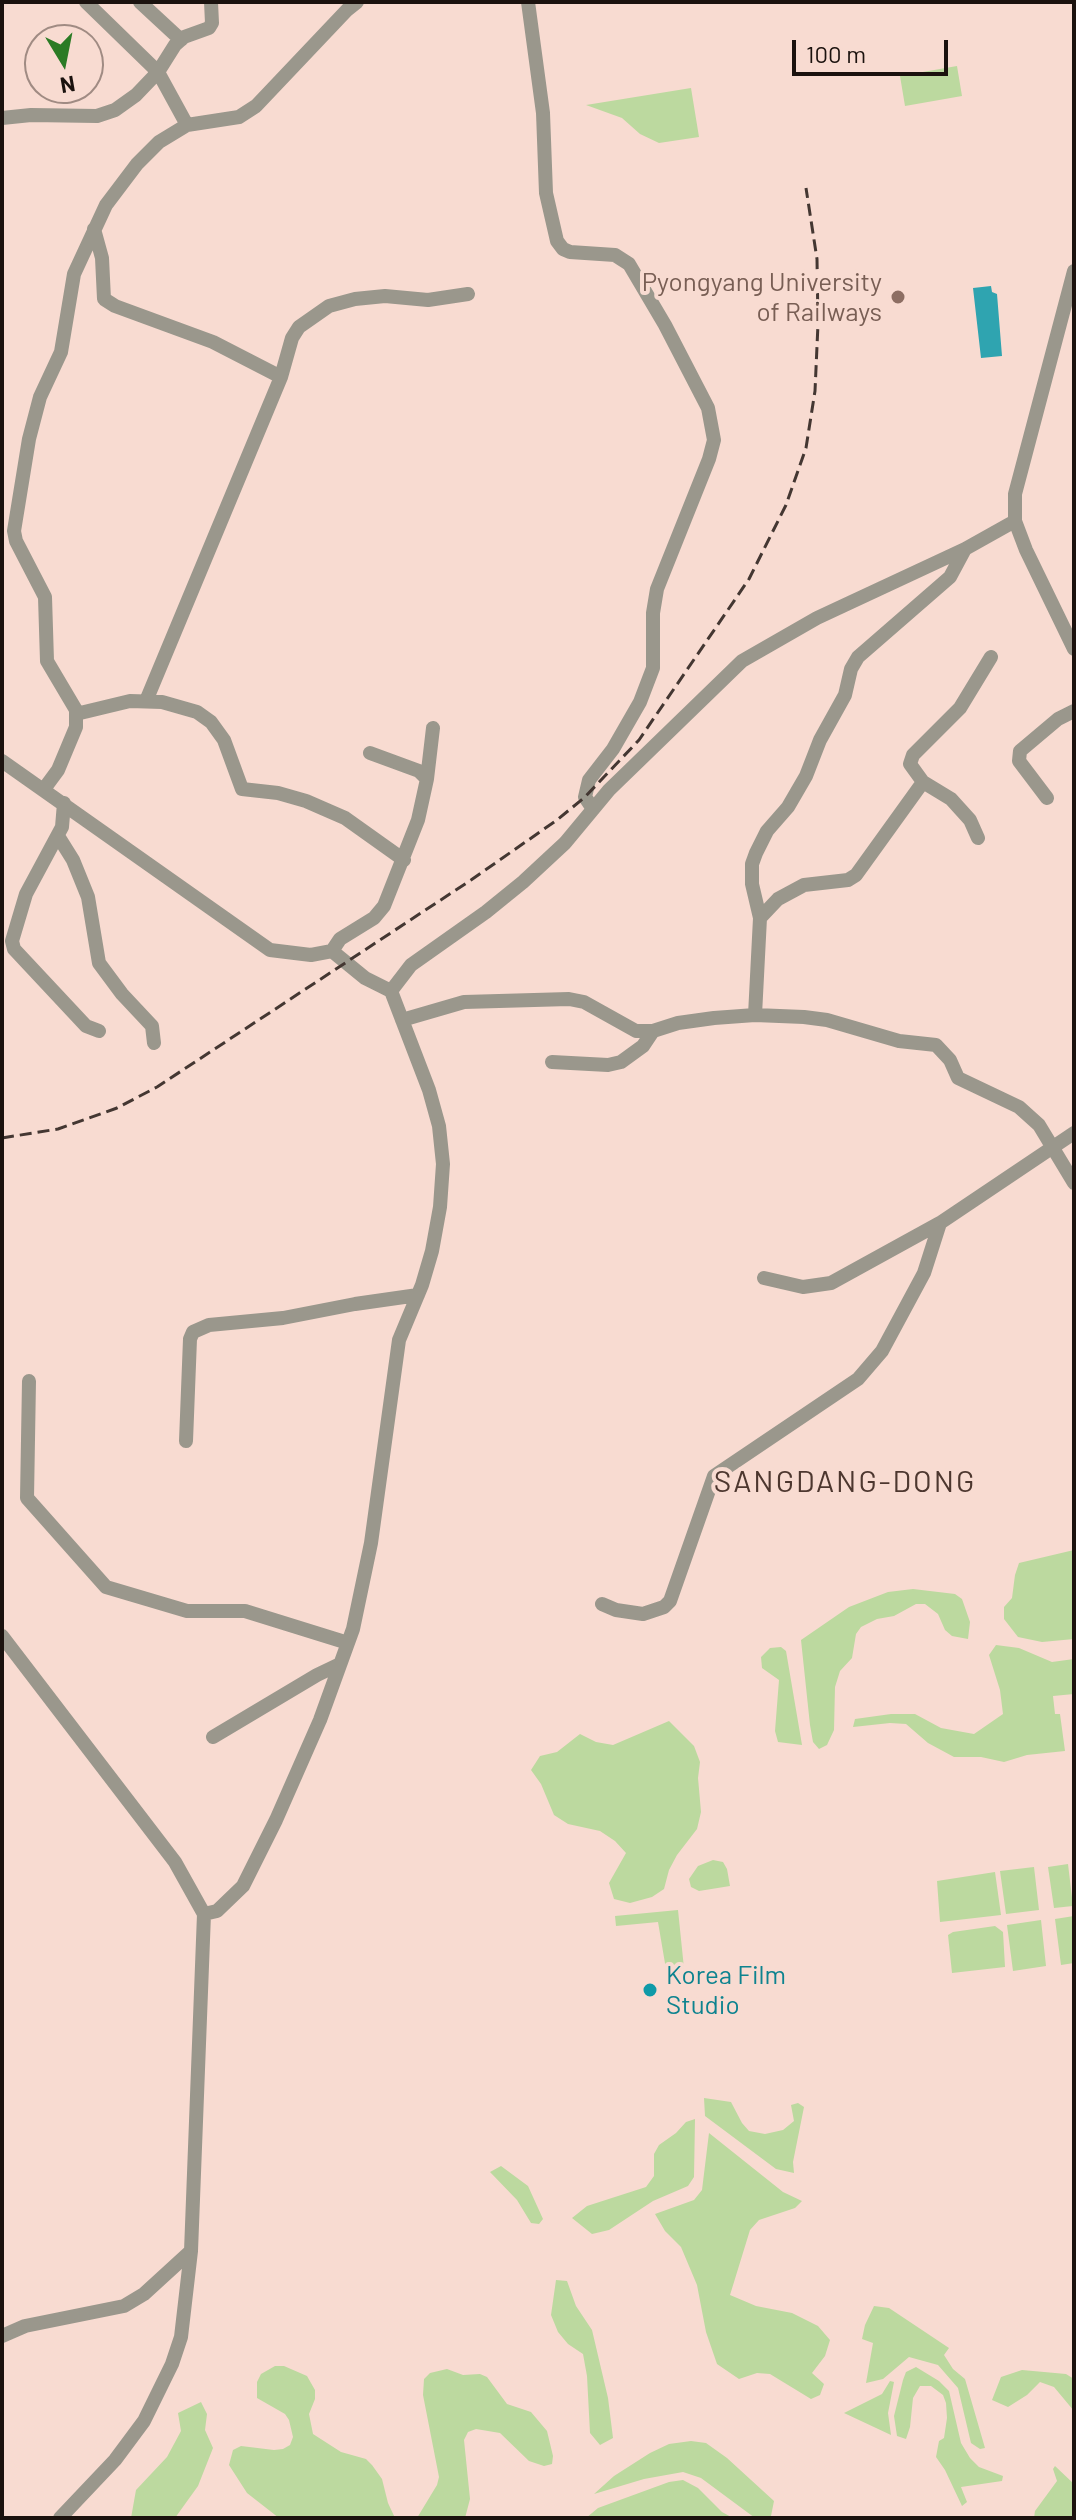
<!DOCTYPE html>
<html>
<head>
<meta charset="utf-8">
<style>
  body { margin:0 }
  #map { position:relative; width:1076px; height:2520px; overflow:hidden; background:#f8dbd1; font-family:Barlow,sans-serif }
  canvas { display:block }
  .frame { position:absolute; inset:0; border:4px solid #1b120e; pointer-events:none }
  .north { position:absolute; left:24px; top:24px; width:80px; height:80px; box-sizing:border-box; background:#f8dbd1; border:2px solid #a08b83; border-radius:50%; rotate:170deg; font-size:22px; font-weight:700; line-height:32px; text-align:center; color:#1b120e }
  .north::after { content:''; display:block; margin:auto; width:28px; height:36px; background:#2b7b25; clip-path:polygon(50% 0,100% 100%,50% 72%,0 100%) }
  .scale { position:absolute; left:792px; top:40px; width:156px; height:36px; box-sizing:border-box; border:4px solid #1b120e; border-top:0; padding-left:10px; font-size:24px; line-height:28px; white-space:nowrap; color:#1b120e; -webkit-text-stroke:6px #f8dbd1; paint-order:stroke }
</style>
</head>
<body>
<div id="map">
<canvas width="1076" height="2520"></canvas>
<div class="frame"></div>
<div class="north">N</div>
<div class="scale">100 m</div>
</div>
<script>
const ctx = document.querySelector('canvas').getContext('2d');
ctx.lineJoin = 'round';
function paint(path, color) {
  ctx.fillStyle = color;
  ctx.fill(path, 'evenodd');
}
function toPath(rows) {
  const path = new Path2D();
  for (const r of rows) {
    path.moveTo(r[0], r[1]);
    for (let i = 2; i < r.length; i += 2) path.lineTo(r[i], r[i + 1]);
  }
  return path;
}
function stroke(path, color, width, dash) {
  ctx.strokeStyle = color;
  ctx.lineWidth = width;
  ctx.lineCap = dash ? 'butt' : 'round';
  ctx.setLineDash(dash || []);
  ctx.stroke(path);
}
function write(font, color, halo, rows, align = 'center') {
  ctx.font = font + ' Barlow,sans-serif';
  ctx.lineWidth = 8;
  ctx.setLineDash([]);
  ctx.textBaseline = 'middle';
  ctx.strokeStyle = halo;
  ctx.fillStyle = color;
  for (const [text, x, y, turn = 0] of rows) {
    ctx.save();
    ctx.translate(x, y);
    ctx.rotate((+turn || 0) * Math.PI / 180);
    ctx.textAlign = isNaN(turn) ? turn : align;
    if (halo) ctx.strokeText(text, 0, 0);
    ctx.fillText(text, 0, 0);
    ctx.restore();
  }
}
const green = toPath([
  [957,66,962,96,905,106,900,76],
  [691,88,699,137,659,143,640,134,622,118,586,105],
  [1074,1550,1074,1639,1042,1642,1018,1637,1004,1619,1004,1607,1012,1598,1015,1575,1019,1563],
  [913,1589,955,1594,962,1599,970,1622,968,1639,952,1636,945,1630,938,1614,925,1604,916,1604,894,1616,877,1619,861,1627,856,1634,852,1658,840,1671,835,1687,834,1730,827,1745,819,1749,813,1742,810,1725,801,1640,849,1607,888,1592],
  [996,1645,1019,1648,1052,1662,1074,1659,1074,1694,1053,1696,1055,1714,1060,1714,1065,1751,1027,1755,1004,1762,981,1757,954,1757,928,1743,906,1724,890,1723,853,1727,855,1719,891,1714,915,1714,941,1728,974,1734,1003,1714,1000,1690,989,1655],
  [781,1647,786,1651,802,1745,778,1742,775,1731,779,1680,762,1668,761,1657,770,1648],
  [669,1721,694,1746,700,1762,698,1778,701,1812,697,1829,677,1855,669,1870,664,1889,652,1897,630,1903,614,1899,609,1883,626,1853,615,1841,600,1831,568,1824,554,1815,541,1784,531,1770,540,1756,557,1752,580,1734,596,1742,613,1745],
  [713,1860,723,1862,727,1869,730,1886,699,1891,691,1887,689,1879,698,1866],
  [1068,1864,1073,1906,1054,1908,1048,1867],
  [1034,1867,1039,1910,1006,1914,1000,1871],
  [995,1872,1001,1915,940,1922,937,1881],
  [678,1910,685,1978,668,1981,658,1922,616,1926,615,1916],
  [1074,1916,1074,1963,1061,1965,1055,1919],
  [1041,1920,1046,1966,1013,1971,1007,1925],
  [995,1926,1003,1932,1005,1967,952,1973,948,1935,953,1932],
  [704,2098,731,2102,742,2123,749,2131,765,2134,783,2130,794,2121,791,2105,798,2103,804,2107,793,2162,794,2173,776,2169,705,2116],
  [695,2119,694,2177,688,2186,653,2201,609,2230,592,2234,572,2218,587,2206,646,2187,654,2176,654,2154,659,2145,676,2133,686,2122],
  [709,2133,783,2192,802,2201,795,2208,759,2220,750,2230,730,2295,756,2306,792,2313,818,2326,830,2340,825,2356,812,2373,824,2384,820,2395,811,2399,770,2374,757,2373,739,2379,717,2364,706,2332,697,2285,681,2247,665,2231,655,2214,694,2200,702,2190],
  [501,2166,528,2186,543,2219,539,2224,531,2223,517,2200,490,2172],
  [556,2280,567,2281,576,2306,592,2330,608,2398,613,2438,600,2445,590,2433,587,2376,583,2354,568,2344,558,2332,551,2315],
  [874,2306,889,2308,949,2348,944,2355,953,2369,965,2379,985,2448,980,2449,971,2443,958,2388,938,2365,909,2357,883,2379,866,2383,873,2343,862,2339,865,2325],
  [275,2366,284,2366,307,2376,315,2390,315,2399,309,2414,313,2434,341,2452,366,2459,372,2465,382,2479,388,2503,395,2518,279,2518,247,2493,229,2465,233,2450,241,2446,274,2450,283,2449,290,2445,293,2437,289,2420,285,2414,257,2398,257,2382,261,2374],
  [916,2367,939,2381,949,2391,961,2443,970,2458,979,2467,1003,2476,1002,2481,961,2487,967,2502,962,2506,945,2470,936,2457,939,2441,944,2438,947,2418,946,2403,943,2395,931,2386,920,2386,913,2398,910,2427,906,2439,897,2436,894,2416,903,2380,906,2372],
  [447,2369,463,2375,480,2374,487,2377,507,2404,531,2412,547,2431,553,2456,552,2464,544,2466,529,2461,500,2433,476,2429,468,2432,464,2440,470,2499,465,2518,417,2518,437,2485,439,2477,423,2395,424,2379,430,2373],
  [1022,2370,1066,2374,1074,2379,1074,2411,1054,2387,1040,2382,1027,2395,1008,2407,992,2400,1001,2377],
  [890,2381,894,2382,888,2413,891,2435,844,2413,882,2394],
  [201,2402,207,2414,205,2430,213,2448,198,2486,175,2518,131,2518,136,2490,167,2457,181,2431,178,2413],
  [691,2441,706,2443,727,2458,774,2501,771,2516,755,2518,701,2478,683,2472,644,2479,594,2494,614,2476,650,2453,669,2444],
  [1055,2466,1074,2484,1074,2518,1034,2518,1035,2511,1057,2481,1053,2469],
  [683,2480,698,2488,722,2512,733,2518,586,2518,598,2508,669,2482]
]);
const water = toPath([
  [991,286,992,292,997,294,1002,356,981,358,973,288]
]);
const minor = toPath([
  [86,2,158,72,187,125],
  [140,2,181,40],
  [528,2,543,113,546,193,557,241,563,249,570,252,615,255,629,264,665,325,708,408,714,440,709,459,657,589,653,613,653,668,640,702,613,749,589,780,585,797,593,809],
  [2,118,31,115,97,116,115,110,136,95,158,72,175,45,184,37,209,28,212,23,211,2],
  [94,229,102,258,104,299,115,306,213,342,281,377],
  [1074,271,1015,494,1015,521,1026,550,1074,649],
  [146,701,281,377,292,338,299,327,329,306,355,299,385,296,428,300,468,294],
  [76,714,130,701,162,702,197,712,211,722,224,740,242,789,278,793,306,801,345,818,404,860],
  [370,753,419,771,427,779],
  [2,761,270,950,311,955,332,951,365,978,391,991],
  [44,789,58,770,76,727,76,710,47,661,45,597,16,541,14,531,29,439,40,397,61,352,74,274,106,205,137,164,159,142,187,125,239,117,256,106,347,10,357,2],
  [1047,798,1019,761,1020,751,1058,719,1074,711],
  [64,803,62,827,26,894,12,941,14,949,86,1026,99,1031],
  [58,836,73,860,88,897,99,963,122,994,152,1026,154,1043],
  [978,838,970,820,951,799,923,782,910,764,913,755,960,708,991,657],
  [760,918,778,899,804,885,848,880,856,875,923,782],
  [332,951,340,939,374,918,384,906,418,820,427,779,433,728],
  [755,1015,760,918,752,884,752,864,756,853,767,831,788,807,806,776,820,740,845,695,851,669,858,657,950,577,965,549],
  [402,1020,464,1002,569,999,584,1002,636,1031,653,1031,678,1023,714,1018,755,1015,804,1017,827,1020,899,1041,936,1045,950,1060,958,1078,1019,1107,1039,1125,1074,1183],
  [552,1062,608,1065,621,1062,643,1046,653,1031],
  [764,1278,803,1287,831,1283,940,1223],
  [29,1381,27,1498,106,1587,187,1611,245,1611,348,1643],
  [186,1441,190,1339,193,1332,209,1325,283,1318,355,1304,418,1295],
  [602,1604,616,1610,643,1614,664,1607,670,1601,714,1476,858,1379,882,1351,924,1273,940,1223,1074,1133],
  [2,1636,175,1862,204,1914],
  [213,1737,317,1675,340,1664],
  [2,2336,25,2326,124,2306,144,2294,191,2251],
  [60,2518,115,2460,144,2421,172,2364,181,2337,191,2251,204,1914,217,1911,243,1886,276,1820,320,1720,353,1629,371,1543,399,1340,422,1285,432,1251,440,1207,443,1164,439,1126,429,1090,391,991,411,965,486,912,523,882,565,843,609,790,742,661,817,618,965,549,1015,521]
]);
const rail = toPath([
  [2,1138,58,1129,117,1108,157,1087,471,880,557,820,585,797,639,740,749,579,786,505,806,448,815,391,818,324,817,259,806,188]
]);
const markers = [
  [898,297,8,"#8d6e63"],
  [650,1990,8,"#0f9aa8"]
];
const educationNames = [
  ["Pyongyang University",882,282],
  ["of Railways",882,312]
];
const cultureNames = [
  ["Korea Film",666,1975],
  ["Studio",666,2005]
];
const quarterNames = [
  ["SANGDANG-DONG",845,1482]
];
paint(green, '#bcd99f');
paint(water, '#2fa4b0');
stroke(minor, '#9a978c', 14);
stroke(rail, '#443732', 3, [12, 6]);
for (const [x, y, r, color] of markers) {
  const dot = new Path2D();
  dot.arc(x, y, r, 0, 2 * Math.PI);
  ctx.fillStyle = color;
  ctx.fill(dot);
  stroke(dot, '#f8dbd1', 3);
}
write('26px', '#785e54', '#f8dbd1', educationNames, 'right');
write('26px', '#0d838f', '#f8dbd1', cultureNames, 'left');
ctx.letterSpacing = '2px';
write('30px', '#4d372f', '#f8dbd1', quarterNames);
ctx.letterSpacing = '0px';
</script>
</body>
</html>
